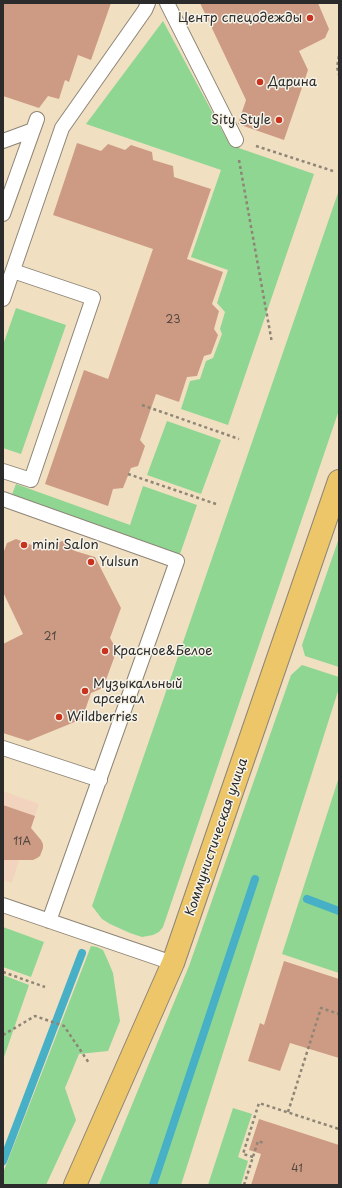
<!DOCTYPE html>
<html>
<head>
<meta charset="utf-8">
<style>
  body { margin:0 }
  #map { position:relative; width:342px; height:1188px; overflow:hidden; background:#f1dfc2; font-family:"Playpen Sans",sans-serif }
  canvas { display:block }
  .frame { position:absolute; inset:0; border:4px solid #2b2b2b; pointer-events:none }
</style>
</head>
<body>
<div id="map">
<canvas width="342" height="1188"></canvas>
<div class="frame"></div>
</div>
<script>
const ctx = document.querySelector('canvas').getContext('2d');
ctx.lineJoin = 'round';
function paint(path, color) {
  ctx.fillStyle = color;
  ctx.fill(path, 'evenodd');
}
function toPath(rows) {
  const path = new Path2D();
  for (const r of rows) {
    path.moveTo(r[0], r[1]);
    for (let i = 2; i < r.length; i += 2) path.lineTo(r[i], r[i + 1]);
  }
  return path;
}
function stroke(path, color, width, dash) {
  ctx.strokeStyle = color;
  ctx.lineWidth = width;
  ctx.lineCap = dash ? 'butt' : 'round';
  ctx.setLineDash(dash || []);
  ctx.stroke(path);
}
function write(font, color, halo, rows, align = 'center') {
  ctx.font = font + ' "Playpen Sans",sans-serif';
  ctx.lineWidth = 3;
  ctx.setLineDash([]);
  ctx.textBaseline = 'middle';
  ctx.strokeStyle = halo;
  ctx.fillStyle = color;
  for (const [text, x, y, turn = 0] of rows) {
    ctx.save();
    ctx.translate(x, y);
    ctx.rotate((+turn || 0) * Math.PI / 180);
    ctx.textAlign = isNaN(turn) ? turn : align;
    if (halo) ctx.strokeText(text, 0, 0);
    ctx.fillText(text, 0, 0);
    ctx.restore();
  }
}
const built = toPath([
  [3,791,39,804,29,833,43,844,42,852,37,858,33,860,20,857,12,883,3,880]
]);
const green = toPath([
  [163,21,230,145,314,174,228,425,181,409,190,381,200,379,206,361,213,358,222,334,220,329,225,312,217,303,228,270,191,257,221,170,86,124],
  [339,190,339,410,163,927,159,932,153,935,142,937,130,933,110,924,102,919,92,906],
  [16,308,66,325,21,454,3,448,3,345],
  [167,421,221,440,201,494,147,475],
  [16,484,130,525,143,486,197,505,179,557,11,497],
  [339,538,339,667,305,656,302,645],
  [302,665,339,677,339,688,181,1185,99,1185,189,966,291,675],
  [339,777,339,973,282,954],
  [3,927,44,942,31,977,3,967],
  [91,946,97,947,103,950,108,961,113,973,120,1021,108,1051,79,1054,65,1088,76,1120,46,1185,3,1185,3,1173],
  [3,975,29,985,3,1060],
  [233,1108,252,1114,238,1157,248,1161,241,1185,208,1185]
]);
const stream = toPath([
  [307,899,339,911],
  [3,1161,82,953],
  [153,1185,255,879]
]);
const building = toPath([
  [3,3,111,3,91,60,78,55,69,82,65,80,59,99,48,96,39,108,3,96],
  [200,3,318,3,329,29,325,38,299,51,308,70,284,140,238,124,246,100],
  [77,143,101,151,108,144,125,150,131,145,152,152,153,160,173,166,174,177,211,189,187,259,223,272,212,304,219,311,214,329,218,335,211,354,204,356,197,376,187,377,179,402,156,394,140,440,145,446,138,466,131,468,123,488,113,489,108,506,45,484,84,370,108,379,153,249,53,215],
  [16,539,37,547,43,544,45,549,62,541,71,544,75,551,95,557,121,608,110,638,117,650,103,688,91,693,82,719,28,741,3,733,3,644,23,634,3,592,3,554,7,543],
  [3,805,35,816,31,828,41,840,43,844,43,848,40,856,37,858,33,860,3,860],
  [284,961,339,979,339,1058,290,1043,280,1071,248,1061,260,1023,264,1025],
  [259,1119,339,1145,339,1185,251,1185,261,1154,249,1150]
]);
const path = toPath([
  [339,56,337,67,339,75],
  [256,146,333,171],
  [239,160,272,343],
  [142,405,239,439],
  [128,474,216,504],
  [3,972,45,987],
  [3,1035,35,1016,64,1026,89,1063],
  [288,1112,321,1008,339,1014],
  [253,1157,243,1154,259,1103,339,1129],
  [244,1185,258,1141,264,1143]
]);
const service = toPath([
  [167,3,236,140],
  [3,141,33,130],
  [3,214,37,119],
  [3,299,62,128,145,10,148,3],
  [3,471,31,480,93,298,13,271],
  [3,499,177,561,49,921],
  [3,748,100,780],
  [3,905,173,963]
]);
const primary = toPath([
  [75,1185,173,963,339,481]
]);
const markers = [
  [310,18,4,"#c8321e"],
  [260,82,4,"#c8321e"],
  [279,120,4,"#c8321e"],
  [24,545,4,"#c8321e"],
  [91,562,4,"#c8321e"],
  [105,651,4,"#c8321e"],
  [85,691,4,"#c8321e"],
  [59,717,4,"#c8321e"]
];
const numberNames = [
  ["23",173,320],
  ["21",50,637],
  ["11А",22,842],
  ["41",297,1169]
];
const poiNames = [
  ["Центр спецодежды",302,18,"right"],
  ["Дарина",268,82],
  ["Sity Style",271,120,"right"],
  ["mini Salon",32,545],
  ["Yulsun",99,562],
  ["Красное&Белое",113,651],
  ["Музыкальный",93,684],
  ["арсенал",93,699],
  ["Wildberries",67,717]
];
const streetNames = [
  ["Коммунистическая улица",217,837,-71]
];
paint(built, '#f2d4be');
paint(green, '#8ed691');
stroke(stream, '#47b0c6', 8);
paint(building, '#cd9b83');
stroke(service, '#8e8576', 16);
stroke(primary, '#8e8576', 24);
stroke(path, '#8e8576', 2.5, [3, 3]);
stroke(service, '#fff', 14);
stroke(primary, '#ecc669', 22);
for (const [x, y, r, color] of markers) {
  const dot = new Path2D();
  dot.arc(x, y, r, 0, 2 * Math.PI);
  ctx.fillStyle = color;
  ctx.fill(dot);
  stroke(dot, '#f7f3e8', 1.5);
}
write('11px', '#544741', null, numberNames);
write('13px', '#2b2b2b', '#f7f3e8', poiNames, 'left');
write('13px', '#2b2b2b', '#f7f3e8', streetNames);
</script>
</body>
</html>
